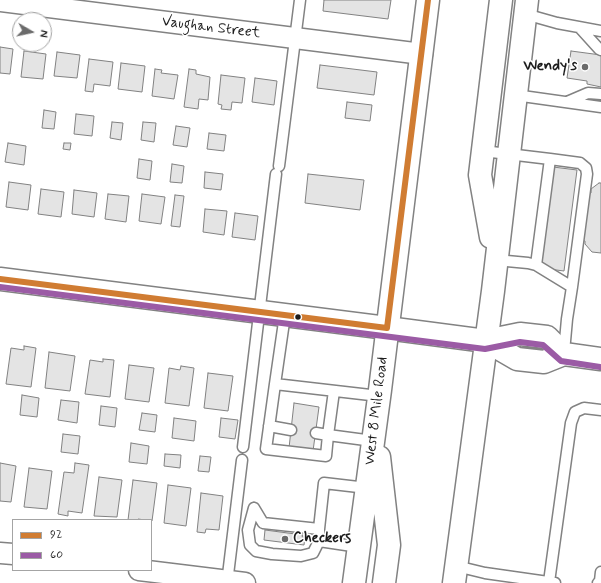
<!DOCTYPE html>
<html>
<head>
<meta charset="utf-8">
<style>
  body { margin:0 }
  #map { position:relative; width:601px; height:583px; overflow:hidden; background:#fff; font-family:Mynerve,sans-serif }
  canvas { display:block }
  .legend { position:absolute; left:12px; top:519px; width:140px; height:52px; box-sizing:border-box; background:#fff; border:1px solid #a4a4a4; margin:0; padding:5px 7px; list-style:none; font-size:12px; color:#1c1c1c }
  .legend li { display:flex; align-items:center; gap:8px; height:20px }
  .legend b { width:20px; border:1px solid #a4a4a4 }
  .north { position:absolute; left:12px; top:12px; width:40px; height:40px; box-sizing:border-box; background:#fff; border:1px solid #a4a4a4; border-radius:50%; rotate:99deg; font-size:11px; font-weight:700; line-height:16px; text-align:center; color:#1c1c1c }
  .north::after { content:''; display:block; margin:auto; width:14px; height:18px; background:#6b6b6b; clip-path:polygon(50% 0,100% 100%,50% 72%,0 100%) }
</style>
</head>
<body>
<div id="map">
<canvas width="601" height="583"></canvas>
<ul class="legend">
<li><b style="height:5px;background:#d07c32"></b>92</li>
<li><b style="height:5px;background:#9b5ba5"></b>60</li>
</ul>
<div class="north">N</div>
</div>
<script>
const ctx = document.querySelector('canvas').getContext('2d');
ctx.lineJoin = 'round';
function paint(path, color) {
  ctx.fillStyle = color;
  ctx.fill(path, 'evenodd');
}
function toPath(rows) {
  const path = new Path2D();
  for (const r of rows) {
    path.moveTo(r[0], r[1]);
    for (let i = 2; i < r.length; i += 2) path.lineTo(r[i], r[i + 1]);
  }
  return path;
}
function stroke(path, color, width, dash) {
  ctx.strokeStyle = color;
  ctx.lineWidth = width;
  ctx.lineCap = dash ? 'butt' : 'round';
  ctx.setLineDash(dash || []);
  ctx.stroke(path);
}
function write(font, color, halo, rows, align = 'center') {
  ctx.font = font + ' Mynerve,sans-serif';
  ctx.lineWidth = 3;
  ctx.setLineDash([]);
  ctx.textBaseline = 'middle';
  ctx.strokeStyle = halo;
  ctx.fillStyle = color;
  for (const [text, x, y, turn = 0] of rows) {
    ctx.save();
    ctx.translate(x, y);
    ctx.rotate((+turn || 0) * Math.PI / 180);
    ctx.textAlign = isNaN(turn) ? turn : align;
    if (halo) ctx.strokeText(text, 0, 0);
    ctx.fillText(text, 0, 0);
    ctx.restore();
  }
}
const building = toPath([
  [324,0,391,0,388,19,323,11,324,0],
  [0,47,13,49,10,74,0,73,0,47],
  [24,51,46,54,43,79,21,77,24,51],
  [571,51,601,55,601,87,587,84,587,81,567,78,571,51],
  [57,52,80,55,77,78,54,76,57,52],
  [89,59,113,62,110,86,94,84,93,92,85,91,89,59],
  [121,63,145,66,142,92,118,89,121,63],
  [320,65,377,72,374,95,317,88,320,65],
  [155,69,162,70,161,73,178,75,174,99,152,96,155,69],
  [189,69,196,70,196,74,210,77,208,100,199,99,198,109,184,107,189,69],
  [221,75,245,78,242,103,232,102,231,110,221,109,222,105,218,104,221,75],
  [255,78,277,81,274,105,252,102,255,78],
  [347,102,372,105,370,121,345,118,347,102],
  [44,110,56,112,54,129,42,128,44,110],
  [76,114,94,116,92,136,74,134,76,114],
  [112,122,123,123,121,140,110,138,112,122],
  [143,122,156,123,154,142,141,140,143,122],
  [176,126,190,128,187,147,173,145,176,126],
  [209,133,226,135,224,151,207,149,209,133],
  [8,143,26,146,24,165,5,162,8,143],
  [64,143,71,143,70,150,63,149,64,143],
  [139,159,152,161,150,180,137,178,139,159],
  [172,164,184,166,182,183,170,182,172,164],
  [553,167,577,170,564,271,541,268,553,167],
  [205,172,223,174,221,190,204,188,205,172],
  [308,174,364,180,360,210,305,203,308,174],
  [9,182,31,185,28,210,6,207,9,182],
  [599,183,601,183,601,253,592,252,585,244,585,241,582,240,588,192,591,193,591,189,599,183],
  [41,189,64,192,61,217,38,214,41,189],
  [74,190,97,193,94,217,72,214,74,190],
  [108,194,129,196,126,222,105,219,108,194],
  [142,194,165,197,161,224,139,221,142,194],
  [175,195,184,196,180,227,171,226,175,195],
  [205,209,227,211,224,235,203,232,205,209],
  [235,213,258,216,255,240,232,237,235,213],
  [24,346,36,348,31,387,6,384,11,348,24,350,24,346],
  [49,352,75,356,70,391,45,388,49,352],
  [103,359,114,360,110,397,85,394,90,360,103,362,103,359],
  [129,365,154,368,149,402,125,399,129,365],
  [181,366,194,368,189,406,165,403,169,368,180,370,181,366],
  [208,373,233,376,228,411,204,408,208,373],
  [22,395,39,398,37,417,20,415,22,395],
  [61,400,79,402,77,423,58,420,61,400],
  [294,403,319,407,313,451,289,448,294,403],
  [101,406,117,408,115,427,99,425,101,406],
  [142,413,157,415,155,432,139,430,142,413],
  [174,418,196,421,194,441,172,438,174,418],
  [221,418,238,420,235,439,219,437,221,418],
  [63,434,80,436,78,454,61,452,63,434],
  [131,443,149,446,147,464,129,462,131,443],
  [165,454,181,455,180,468,164,466,165,454],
  [200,456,211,457,209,472,198,471,200,456],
  [0,463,16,466,11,502,0,501,0,463],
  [75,463,89,465,82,513,68,511,68,516,58,514,64,472,74,473,75,463],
  [29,468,52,471,47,509,24,507,29,468],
  [99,477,122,480,117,517,94,516,99,477],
  [133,480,157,483,152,521,138,519,138,520,128,520,133,480],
  [168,485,191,488,186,526,164,523,168,485],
  [201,493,223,496,219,530,206,529,205,533,197,532,201,493],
  [265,530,303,535,302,537,305,537,304,545,264,540,265,530]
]);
const service = toPath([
  [525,14,557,23,601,31],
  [580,28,599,49,601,50],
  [515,95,601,107],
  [567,102,588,93,601,94],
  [483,151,550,159,536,265],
  [550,159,580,163,586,168,587,174,572,287],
  [279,166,300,0],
  [496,260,528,263,536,265,572,287,567,319,564,352],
  [275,384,285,315],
  [269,426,291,430],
  [316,433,328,435,334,391],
  [373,441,328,435,326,456,266,449,275,384,379,396],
  [243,447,276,174],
  [254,508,248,530,250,545,256,551,272,554,301,556,313,553,319,541,319,529,324,483,367,488],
  [254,508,263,523,319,529],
  [319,541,359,547],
  [456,566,485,573,555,583],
  [549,582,571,423,575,412,584,408,601,410],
  [227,583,242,460],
  [598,583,600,581,601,572]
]);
const minor = toPath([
  [0,1,422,54],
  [0,553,13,554],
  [139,570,245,583]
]);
const tertiary = toPath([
  [0,279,387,328]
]);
const secondary = toPath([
  [387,328,486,341,520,334,547,337,564,354],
  [486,341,517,359,544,362,564,354,601,359]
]);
const trunk = toPath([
  [491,237,480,175,501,0],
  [379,457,389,545,384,583],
  [354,583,380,390,428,0],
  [454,583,493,291,527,0]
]);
const bus1 = toPath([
  [0,279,387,328],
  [387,328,428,0]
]);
const bus2 = toPath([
  [0,287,485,349,520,342,543,345,561,361,600,367]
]);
const markers = [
  [585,67,4,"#6b6b6b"],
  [298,317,3.5,"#1c1c1c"],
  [285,539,4,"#6b6b6b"]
];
const streetNames = [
  ["Vaughan Street",211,28,7],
  ["West 8 Mile Road",377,411,-83]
];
const poiNames = [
  ["Wendy's",577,67],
  ["Checkers",293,539,"left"]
];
paint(building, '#e4e4e4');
stroke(building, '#828282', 1);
stroke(service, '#828282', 13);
stroke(minor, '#828282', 23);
stroke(tertiary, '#828282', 25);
stroke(secondary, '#828282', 25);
stroke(trunk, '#828282', 25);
stroke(service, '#fff', 10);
stroke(minor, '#fff', 20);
stroke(tertiary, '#fff', 22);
stroke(secondary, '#fff', 22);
stroke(trunk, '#fff', 22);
stroke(bus1, '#d07c32', 6);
stroke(bus2, '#9b5ba5', 6);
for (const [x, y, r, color] of markers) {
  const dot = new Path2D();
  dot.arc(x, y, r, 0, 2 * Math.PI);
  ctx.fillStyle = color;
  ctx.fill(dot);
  stroke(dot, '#fff', 1.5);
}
write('15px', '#1c1c1c', '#fff', streetNames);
write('bold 15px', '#1c1c1c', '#fff', poiNames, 'right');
</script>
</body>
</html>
